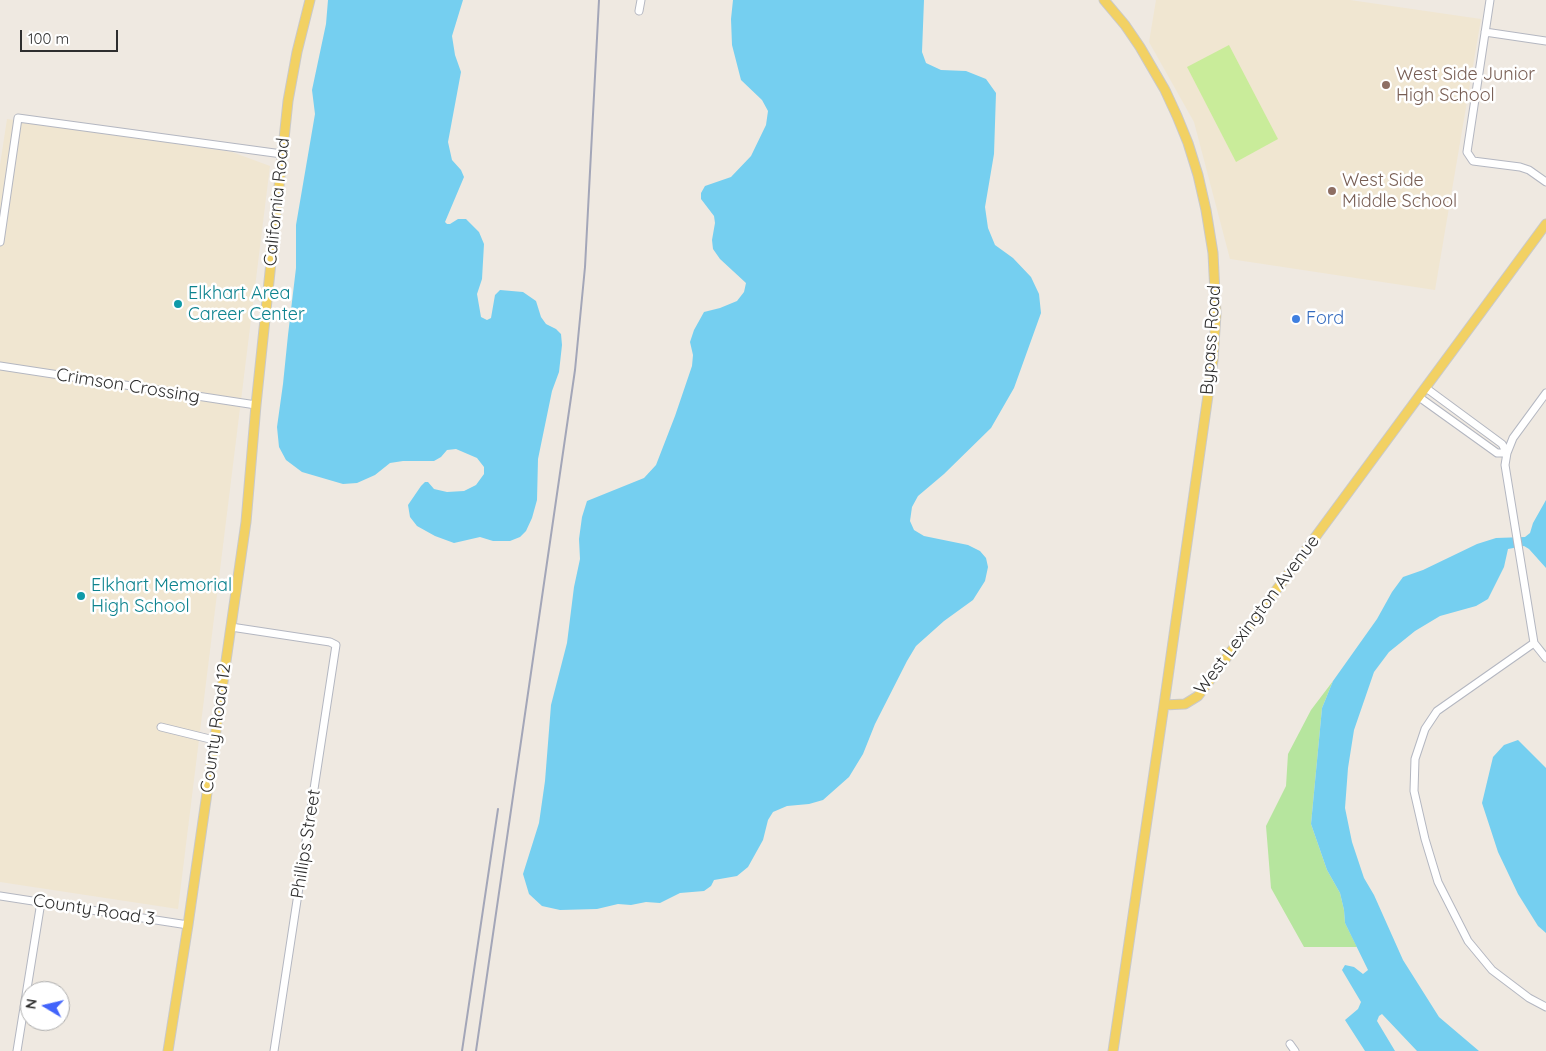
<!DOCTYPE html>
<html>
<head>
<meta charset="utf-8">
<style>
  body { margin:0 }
  #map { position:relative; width:1546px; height:1051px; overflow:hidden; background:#efe9e1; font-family:Quicksand,sans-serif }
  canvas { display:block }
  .north { position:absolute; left:20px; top:981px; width:50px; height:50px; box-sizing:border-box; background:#fff; border:1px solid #ababab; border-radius:50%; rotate:279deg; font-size:14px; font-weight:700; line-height:20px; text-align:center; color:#2e2e2e }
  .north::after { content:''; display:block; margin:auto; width:18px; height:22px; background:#4264fb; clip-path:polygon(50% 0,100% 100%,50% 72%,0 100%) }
  .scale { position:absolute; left:20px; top:30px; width:98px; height:22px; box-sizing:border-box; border:2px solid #2e2e2e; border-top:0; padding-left:6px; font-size:15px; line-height:18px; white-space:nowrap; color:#2e2e2e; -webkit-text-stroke:4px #fff; paint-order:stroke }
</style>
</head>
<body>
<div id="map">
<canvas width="1546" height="1051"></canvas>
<div class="north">N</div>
<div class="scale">100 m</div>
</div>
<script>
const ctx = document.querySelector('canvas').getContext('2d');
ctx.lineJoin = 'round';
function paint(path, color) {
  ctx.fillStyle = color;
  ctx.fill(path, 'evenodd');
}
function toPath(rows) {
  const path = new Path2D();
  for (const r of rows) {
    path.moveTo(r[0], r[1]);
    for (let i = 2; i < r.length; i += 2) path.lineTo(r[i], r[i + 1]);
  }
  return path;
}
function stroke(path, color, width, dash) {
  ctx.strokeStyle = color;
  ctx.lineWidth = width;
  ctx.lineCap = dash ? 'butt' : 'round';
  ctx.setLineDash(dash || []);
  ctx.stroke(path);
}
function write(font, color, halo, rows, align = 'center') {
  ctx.font = font + ' Quicksand,sans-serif';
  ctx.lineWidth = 5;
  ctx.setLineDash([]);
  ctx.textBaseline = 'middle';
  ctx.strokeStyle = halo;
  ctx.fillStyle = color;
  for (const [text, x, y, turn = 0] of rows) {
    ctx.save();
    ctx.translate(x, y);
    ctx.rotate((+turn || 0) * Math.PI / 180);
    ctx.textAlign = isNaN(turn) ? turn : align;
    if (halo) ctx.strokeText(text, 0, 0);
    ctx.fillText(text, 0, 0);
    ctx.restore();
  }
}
const education = toPath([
  [1156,0,1350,0,1481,19,1435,290,1230,259,1194,122,1149,42],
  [7,119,232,152,270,166,178,909,0,882,0,165]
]);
const green = toPath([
  [1333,681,1322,708,1311,824,1327,870,1340,893,1344,910,1345,923,1357,947,1304,947,1271,888,1266,826,1286,786,1288,754,1311,710]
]);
const pitch = toPath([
  [1229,45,1278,139,1236,162,1187,67]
]);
const water = toPath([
  [328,0,463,0,452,36,455,55,461,72,448,142,452,160,461,170,464,177,445,222,447,224,450,224,458,219,466,219,479,232,484,244,482,279,477,294,481,317,487,320,491,318,495,295,500,290,523,292,536,301,541,317,546,324,556,329,561,334,562,345,559,372,552,391,538,459,537,500,532,518,526,531,520,537,510,541,493,541,480,537,454,543,435,536,417,526,410,517,408,505,421,486,425,482,428,482,434,489,447,492,464,491,476,485,484,474,484,467,477,458,456,449,447,450,441,457,434,461,403,461,390,463,375,475,357,483,343,484,302,472,286,460,279,447,277,427,283,384,288,335,296,268,296,225,315,114,312,90,326,24],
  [733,0,924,0,922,52,926,63,941,70,966,71,986,79,996,93,994,154,985,207,988,228,995,245,1013,258,1031,277,1039,294,1041,313,1014,388,991,428,944,474,918,496,912,507,910,521,914,530,924,536,968,545,980,551,986,558,988,567,985,581,973,600,944,621,916,646,907,661,875,724,863,754,849,777,823,800,809,804,787,806,773,812,768,820,763,840,748,867,737,876,714,880,711,886,704,891,680,893,660,903,646,902,631,905,618,904,597,909,560,910,542,906,529,894,523,874,539,823,545,781,551,705,567,643,574,587,580,559,579,539,582,517,587,501,644,478,656,465,675,416,692,366,693,355,690,342,694,330,704,312,720,308,737,301,744,292,746,283,720,259,713,249,712,240,715,223,714,216,701,199,701,193,705,186,731,177,751,156,766,125,768,111,762,100,741,80,732,45,731,19],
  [1546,500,1546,568,1529,549,1524,546,1508,549,1504,567,1488,599,1476,606,1440,616,1415,631,1389,652,1374,672,1354,730,1348,768,1345,808,1352,842,1364,878,1374,895,1403,960,1439,1017,1479,1051,1417,1051,1382,1014,1379,1016,1377,1021,1395,1051,1365,1051,1345,1020,1358,1009,1361,1002,1342,970,1345,965,1354,967,1363,974,1368,970,1345,923,1344,910,1340,893,1327,870,1311,824,1322,708,1333,681,1377,619,1392,592,1403,577,1423,570,1477,544,1496,538,1525,537,1530,533,1533,523],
  [1518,740,1546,768,1546,933,1538,926,1518,894,1498,852,1482,803,1493,757,1504,745]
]);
const minor = toPath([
  [1490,0,1467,152,1473,161,1520,167,1529,170,1546,182],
  [639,11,641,0],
  [1485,32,1546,41],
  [0,242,18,118,282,154],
  [0,366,256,405],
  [1546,393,1513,438,1507,453,1505,465,1534,643,1546,658],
  [1419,397,1497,453,1507,453,1502,444,1426,388],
  [231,627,330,642,336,645,274,1051],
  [1534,643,1437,711,1425,729,1415,759,1414,791,1425,839,1438,882,1468,941,1492,970,1529,998,1546,1007],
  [161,727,214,740],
  [0,896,188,925],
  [1290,1044,1295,1051],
  [17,1051,41,902]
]);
const major = toPath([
  [1104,0,1125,25,1140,47,1165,90,1177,116,1188,143,1198,175,1206,210,1213,253,1216,314,1213,360,1164,705],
  [168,1051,188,925,246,522,256,405,288,101,297,52,310,0],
  [1113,1051,1164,705,1185,704,1198,696,1207,684,1546,224]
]);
const rail = toPath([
  [462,1051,498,809],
  [476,1051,575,370,585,267,599,0]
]);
const markers = [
  [1386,85,5,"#8d6e63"],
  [1332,191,5,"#8d6e63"],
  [178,304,5,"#0f9aa8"],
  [1296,319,5,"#3f7fe0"],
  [81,596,5,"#0f9aa8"]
];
const educationNames = [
  ["West Side Junior",1396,75],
  ["High School",1396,96],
  ["West Side",1342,181],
  ["Middle School",1342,202]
];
const streetNames = [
  ["California Road",277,202,-84],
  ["Bypass Road",1211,340,-86],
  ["Crimson Crossing",128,386,9],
  ["West Lexington Avenue",1257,615,-53],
  ["County Road 12",216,728,-82],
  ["Phillips Street",306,844,-81],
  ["County Road 3",94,910,9]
];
const cultureNames = [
  ["Elkhart Area",188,294],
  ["Career Center",188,315],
  ["Elkhart Memorial",91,586],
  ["High School",91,607]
];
const shopNames = [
  ["Ford",1306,319]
];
paint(education, '#f0e6d1');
paint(green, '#b6e59e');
paint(pitch, '#c9ec9a');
paint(water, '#75cff0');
stroke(minor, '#b4b7c1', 9);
stroke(major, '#c9c9c9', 11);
stroke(minor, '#fff', 7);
stroke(major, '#f2d163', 9);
stroke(rail, '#a3a6b8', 2);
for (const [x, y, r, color] of markers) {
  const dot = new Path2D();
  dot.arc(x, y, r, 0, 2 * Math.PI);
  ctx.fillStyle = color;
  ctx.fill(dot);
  stroke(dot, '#fff', 2);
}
write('18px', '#785e54', '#fff', educationNames, 'left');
write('18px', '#2e2e2e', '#fff', streetNames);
write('18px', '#0d838f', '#fff', cultureNames, 'left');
write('18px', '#366cbe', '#fff', shopNames, 'left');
</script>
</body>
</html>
